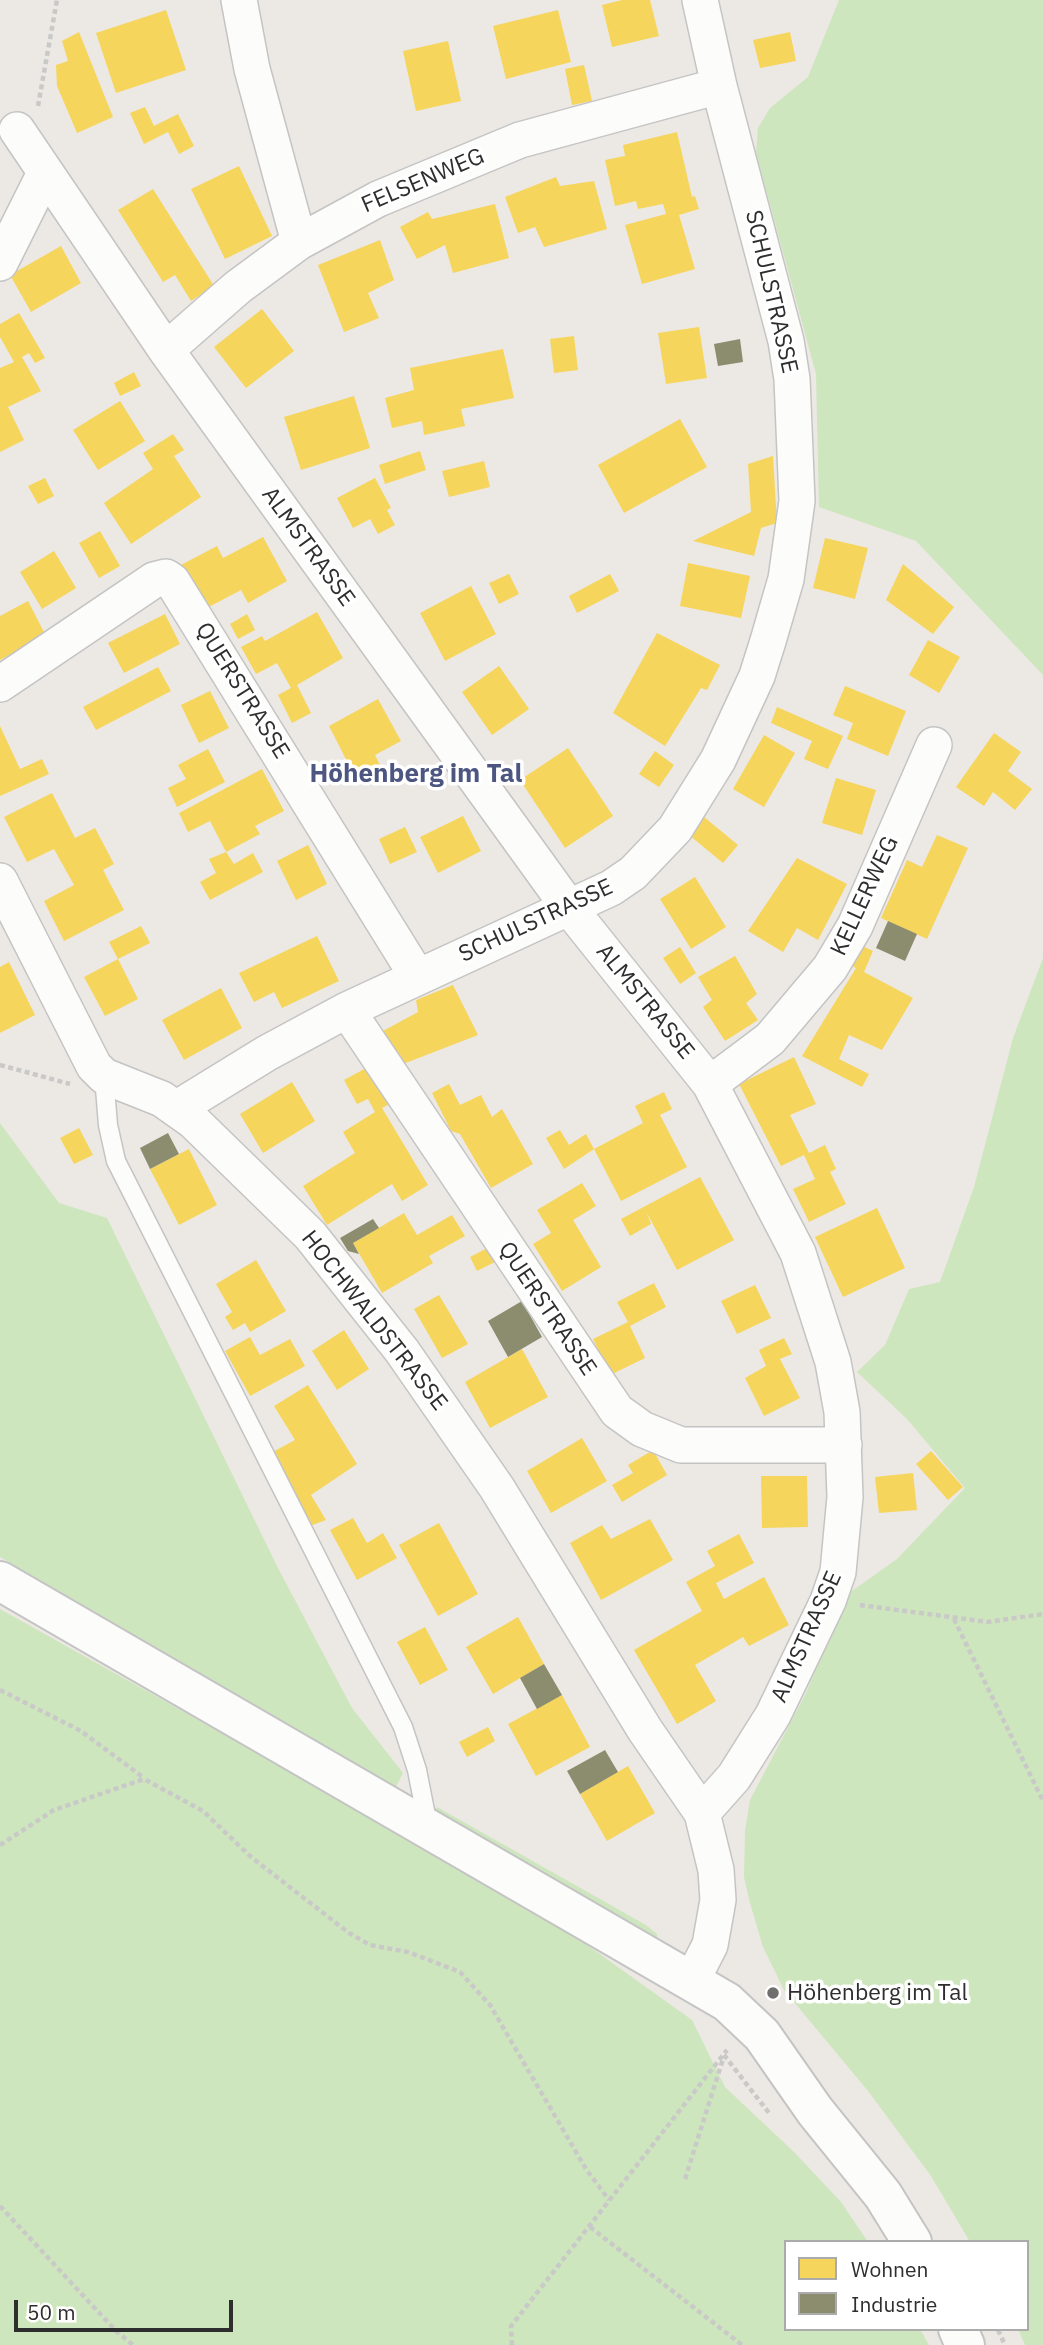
<!DOCTYPE html>
<html>
<head>
<meta charset="utf-8">
<style>
  body { margin:0 }
  #map { position:relative; width:1043px; height:2345px; overflow:hidden; background:#ece8e4; font-family:"IBM Plex Sans",sans-serif }
  canvas { display:block }
  .legend { position:absolute; left:784px; top:2240px; width:245px; height:91px; box-sizing:border-box; background:#fff; border:2px solid #ababab; margin:0; padding:9px 12px; list-style:none; font-size:21px; color:#2e2e2e }
  .legend li { display:flex; align-items:center; gap:14px; height:35px }
  .legend b { width:35px; border:2px solid #ababab }
  .scale { position:absolute; left:14px; top:2300px; width:219px; height:32px; box-sizing:border-box; border:4px solid #2e2e2e; border-top:0; padding-left:9px; font-size:21px; line-height:24px; white-space:nowrap; color:#2e2e2e; -webkit-text-stroke:5px #fff; paint-order:stroke }
</style>
</head>
<body>
<div id="map">
<canvas width="1043" height="2345"></canvas>
<ul class="legend">
<li><b style="height:19px;background:#f6d55c"></b>Wohnen</li>
<li><b style="height:19px;background:#8c8c6e"></b>Industrie</li>
</ul>
<div class="scale">50 m</div>
</div>
<script>
const ctx = document.querySelector('canvas').getContext('2d');
ctx.lineJoin = 'round';
function paint(path, color) {
  ctx.fillStyle = color;
  ctx.fill(path, 'evenodd');
}
function toPath(rows) {
  const path = new Path2D();
  for (const r of rows) {
    path.moveTo(r[0], r[1]);
    for (let i = 2; i < r.length; i += 2) path.lineTo(r[i], r[i + 1]);
  }
  return path;
}
function stroke(path, color, width, dash) {
  ctx.strokeStyle = color;
  ctx.lineWidth = width;
  ctx.lineCap = dash ? 'butt' : 'round';
  ctx.setLineDash(dash || []);
  ctx.stroke(path);
}
function write(font, color, halo, rows, align = 'center') {
  ctx.font = font + ' "IBM Plex Sans",sans-serif';
  ctx.lineWidth = 7;
  ctx.setLineDash([]);
  ctx.textBaseline = 'middle';
  ctx.strokeStyle = halo;
  ctx.fillStyle = color;
  for (const [text, x, y, turn = 0] of rows) {
    ctx.save();
    ctx.translate(x, y);
    ctx.rotate((+turn || 0) * Math.PI / 180);
    ctx.textAlign = isNaN(turn) ? turn : align;
    if (halo) ctx.strokeText(text, 0, 0);
    ctx.fillText(text, 0, 0);
    ctx.restore();
  }
}
const green = toPath([
  [839,0,1043,0,1043,675,916,541,819,507,816,374,756,153,758,128,770,108,808,77],
  [1043,958,1043,2345,1025,2345,1018,2329,1027,2329,1027,2242,970,2242,931,2176,868,2091,784,1990,763,1947,750,1903,744,1877,745,1831,750,1800,805,1695,849,1593,897,1559,965,1488,907,1419,857,1372,885,1345,909,1289,940,1282,974,1187,1013,1038],
  [0,1123,59,1203,107,1218,278,1568,352,1708,403,1773,396,1787,0,1557],
  [0,1609,424,1846,583,1942,692,2020,725,2087,795,2153,841,2202,868,2242,786,2242,786,2329,920,2329,929,2345,0,2345],
  [437,1807,646,1925,657,1934,657,1940,433,1811]
]);
const homes = toPath([
  [622,0,650,0,659,36,612,47,602,5],
  [166,10,186,70,116,93,96,33],
  [558,10,571,62,506,79,493,26],
  [79,32,113,117,77,133,57,86,56,65,68,61,62,41],
  [790,32,796,61,760,68,753,40],
  [448,41,461,101,416,111,403,51],
  [584,65,592,101,572,105,565,69],
  [145,107,154,126,178,114,194,146,179,154,168,132,144,144,130,113],
  [677,132,692,197,695,196,699,209,679,215,695,269,642,284,625,225,666,214,663,204,638,209,636,201,615,206,605,160,625,156,623,145],
  [239,166,272,236,225,259,191,189],
  [556,177,560,186,594,181,607,229,544,247,535,227,518,233,505,197],
  [153,189,214,286,191,301,175,275,163,282,118,210],
  [495,204,509,258,453,273,445,245,417,259,400,227,428,212,432,219],
  [380,240,394,280,368,293,379,318,344,332,318,265],
  [61,246,81,283,31,312,10,275],
  [262,309,294,351,246,388,214,347],
  [19,313,45,358,35,363,29,353,22,357,41,391,8,407,24,440,0,452,0,368,14,362,0,337,0,324],
  [699,327,707,378,666,384,658,333],
  [574,336,578,370,554,373,550,339],
  [503,349,514,398,461,409,465,426,424,435,422,421,392,428,385,398,414,390,410,368],
  [134,372,141,386,120,396,114,383],
  [354,396,370,448,301,470,284,417],
  [120,401,145,441,98,470,73,430],
  [680,419,707,467,624,513,598,465],
  [173,434,184,450,174,456,201,497,131,544,104,503,153,469,143,453],
  [420,451,426,470,385,484,379,465],
  [773,456,777,523,761,528,754,556,693,541,751,512,748,464],
  [484,461,490,487,449,497,442,471],
  [45,478,54,496,38,504,28,486],
  [375,478,391,508,387,510,395,525,378,534,370,519,353,528,337,498],
  [100,531,120,566,99,578,79,543],
  [263,537,287,581,248,603,241,590,203,610,179,566,217,546,223,558],
  [825,538,868,548,855,599,813,588],
  [54,551,76,588,42,609,20,572],
  [688,563,750,576,741,618,680,606],
  [903,564,954,607,933,634,886,600],
  [509,574,519,594,499,604,489,583],
  [610,574,619,591,577,613,569,596],
  [471,586,496,634,445,661,420,613],
  [28,601,46,636,0,660,0,616],
  [317,612,343,658,297,685,311,713,292,723,278,695,291,688,277,663,256,674,241,647,262,636,265,641],
  [165,614,180,644,124,673,108,643],
  [247,614,255,630,238,639,230,624],
  [657,633,720,665,707,690,701,688,665,746,613,713],
  [928,640,960,657,939,693,909,675],
  [499,666,529,709,492,735,462,692],
  [158,667,171,691,96,730,83,707],
  [845,686,906,711,888,756,847,739,853,723,833,715],
  [210,691,229,728,199,743,181,705],
  [378,699,401,741,375,755,383,771,358,783,329,726],
  [777,707,843,736,828,769,804,759,812,741,771,723],
  [0,726,20,769,42,759,49,774,0,796],
  [994,733,1021,752,1008,771,1032,789,1015,810,993,792,984,806,956,787],
  [764,735,795,753,764,807,733,789],
  [568,748,613,816,565,848,520,780],
  [208,749,225,782,177,807,168,788,186,779,178,765],
  [655,751,674,765,659,787,639,774],
  [262,769,284,811,255,826,260,834,226,852,234,864,253,853,263,872,210,900,200,882,216,873,209,859,226,852,210,821,188,832,179,813],
  [836,778,876,790,862,835,822,823],
  [52,793,75,838,95,828,114,864,103,870,124,910,64,941,44,901,74,885,54,849,27,862,4,817],
  [463,816,481,851,438,873,420,837],
  [704,817,738,845,723,863,689,835],
  [405,827,417,852,390,864,379,839],
  [937,835,968,848,927,939,881,918,907,860,922,867],
  [308,845,327,884,296,900,277,861],
  [797,858,847,884,818,940,797,928,783,952,748,931],
  [695,877,726,927,691,949,660,899],
  [141,926,150,943,118,959,138,999,105,1016,84,977,118,959,109,942],
  [317,936,339,981,282,1008,274,992,254,1002,239,973],
  [858,944,873,951,864,972,913,998,882,1050,849,1035,839,1059,869,1074,862,1087,802,1056,856,968,849,965],
  [680,947,696,973,680,984,663,958],
  [735,956,757,994,746,1003,758,1020,725,1041,703,1007,712,1000,698,977],
  [9,962,35,1015,0,1033,0,967],
  [453,985,478,1035,403,1064,383,1031,418,1012,416,1000],
  [221,988,242,1028,184,1060,162,1020],
  [794,1057,816,1104,790,1115,809,1153,825,1145,836,1169,830,1172,846,1204,809,1222,793,1189,815,1179,804,1155,781,1166,739,1084],
  [368,1067,381,1092,392,1085,399,1099,382,1108,428,1185,402,1201,392,1184,327,1225,303,1186,355,1153,343,1132,375,1112,368,1099,357,1104,344,1080],
  [292,1082,315,1121,263,1153,240,1114],
  [449,1084,460,1105,481,1095,492,1117,502,1109,533,1164,491,1188,460,1134,451,1131,432,1093],
  [664,1092,672,1109,660,1115,687,1167,621,1201,594,1149,643,1123,635,1106],
  [79,1128,93,1155,74,1164,60,1138],
  [560,1130,569,1145,586,1134,594,1149,564,1169,546,1138],
  [189,1149,217,1205,179,1225,150,1169],
  [700,1177,734,1240,677,1270,647,1213,651,1224,630,1236,621,1219],
  [582,1183,596,1206,573,1220,601,1267,562,1291,533,1244,551,1233,537,1210],
  [877,1208,905,1268,843,1297,815,1237],
  [404,1213,417,1235,452,1215,465,1236,429,1256,433,1263,382,1293,353,1243],
  [493,1245,501,1259,477,1271,470,1257],
  [256,1260,286,1311,250,1332,245,1323,233,1330,225,1317,232,1312,216,1284],
  [654,1283,666,1307,630,1326,645,1358,610,1375,593,1339,628,1322,617,1302],
  [755,1285,771,1318,737,1334,721,1301],
  [439,1295,468,1344,442,1358,414,1309],
  [344,1330,369,1369,337,1390,312,1351],
  [250,1337,260,1355,290,1339,305,1366,250,1396,225,1351],
  [784,1338,792,1354,780,1359,800,1398,764,1416,745,1378,766,1366,759,1350],
  [522,1349,548,1397,490,1428,465,1382],
  [308,1385,357,1464,311,1495,326,1520,307,1527,269,1454,295,1440,274,1406],
  [582,1438,607,1481,551,1513,527,1471],
  [653,1450,667,1475,622,1502,612,1485,633,1473,628,1465],
  [931,1451,963,1487,948,1500,916,1464],
  [913,1473,917,1510,879,1513,875,1477],
  [761,1476,807,1476,808,1527,762,1528],
  [353,1518,367,1543,383,1533,397,1558,357,1580,330,1530],
  [650,1519,673,1560,601,1600,570,1543,602,1525,611,1539],
  [439,1523,478,1594,438,1616,399,1545],
  [739,1534,754,1563,716,1583,724,1599,764,1577,789,1625,749,1646,743,1637,695,1665,716,1701,677,1724,634,1650,702,1611,686,1582,715,1566,707,1551],
  [518,1617,544,1664,493,1694,466,1647],
  [425,1627,448,1670,420,1685,397,1642],
  [562,1695,590,1747,536,1776,508,1724],
  [488,1727,495,1741,467,1757,459,1742],
  [628,1766,655,1813,607,1841,580,1794]
]);
const industry = toPath([
  [740,339,743,362,718,366,714,344],
  [888,921,917,934,905,961,876,948],
  [168,1133,179,1154,150,1169,140,1148],
  [373,1219,379,1228,353,1243,359,1254,348,1251,340,1238],
  [522,1301,542,1337,508,1357,488,1321],
  [544,1664,562,1695,537,1709,520,1678],
  [605,1750,618,1772,580,1794,567,1771]
]);
const path = toPath([
  [38,106,57,0],
  [0,1065,70,1084],
  [860,1605,988,1622,1043,1614],
  [954,1619,1043,1801],
  [0,1690,81,1731,144,1778],
  [0,1845,54,1810,144,1779,203,1811,251,1857,349,1933,370,1945,408,1952,460,1972,490,2005,586,2169,609,2200],
  [724,2055,769,2113],
  [685,2179,723,2059],
  [0,2206,116,2331,133,2345],
  [590,2227,742,2345],
  [998,2330,1005,2345],
  [512,2345,511,2326,727,2050]
]);
const service = toPath([
  [104,1076,108,1125,116,1161,403,1727,417,1770,428,1826]
]);
const minor = toPath([
  [239,0,252,69,299,242],
  [17,130,166,350,570,909,710,1084,798,1253,833,1362,842,1412,845,1497,838,1572,828,1601,773,1715,734,1777,702,1813],
  [0,263,45,173],
  [166,350,238,287,299,242,378,199,520,140,719,86],
  [0,684,154,580,166,577,172,581,417,976],
  [0,881,94,1066,104,1076,162,1099,193,1121,310,1235,402,1351,497,1488,645,1730,702,1813,716,1870,718,1900,710,1945,691,1982],
  [347,1010,617,1411,642,1429,681,1445,844,1445],
  [710,1084,770,1039,830,968,855,926,934,745],
  [176,1109,267,1053,347,1010,611,888,633,873,675,829,718,760,757,676,768,641,786,579,797,501,792,379,786,341,719,86,700,0]
]);
const secondary = toPath([
  [0,1581,727,2002,762,2035,815,2111,883,2195,912,2242],
  [958,2329,965,2345]
]);
const markers = [
  [773,1993,7,"#706f6e"]
];
const streetNames = [
  ["FELSENWEG",423,181,-23],
  ["SCHULSTRASSE",771,292,77],
  ["ALMSTRASSE",308,547,54],
  ["QUERSTRASSE",242,691,58],
  ["KELLERWEG",865,896,-65],
  ["SCHULSTRASSE",536,921,-25],
  ["ALMSTRASSE",645,1002,51],
  ["QUERSTRASSE",547,1309,56],
  ["HOCHWALDSTRASSE",374,1321,52],
  ["ALMSTRASSE",807,1637,-66]
];
const poiNames = [
  ["Höhenberg im Tal",787,1993]
];
const quarterNames = [
  ["Höhenberg im Tal",416,774]
];
paint(green, '#cee6be');
paint(homes, '#f6d55c');
paint(industry, '#8c8c6e');
stroke(service, '#c5c4c5', 21);
stroke(minor, '#c5c4c5', 38);
stroke(secondary, '#c5c4c5', 42);
stroke(path, '#c9c9c8', 4.5, [5, 3.5]);
stroke(service, '#fcfcfb', 18);
stroke(minor, '#fcfcfb', 35);
stroke(secondary, '#fcfcfb', 38);
for (const [x, y, r, color] of markers) {
  const dot = new Path2D();
  dot.arc(x, y, r, 0, 2 * Math.PI);
  ctx.fillStyle = color;
  ctx.fill(dot);
  stroke(dot, '#fff', 2.5);
}
write('23px', '#2e2e2e', '#fff', streetNames);
write('23px', '#2e2e2e', '#fff', poiNames, 'left');
write('bold 26px', '#4d5680', '#fff', quarterNames);
</script>
</body>
</html>
